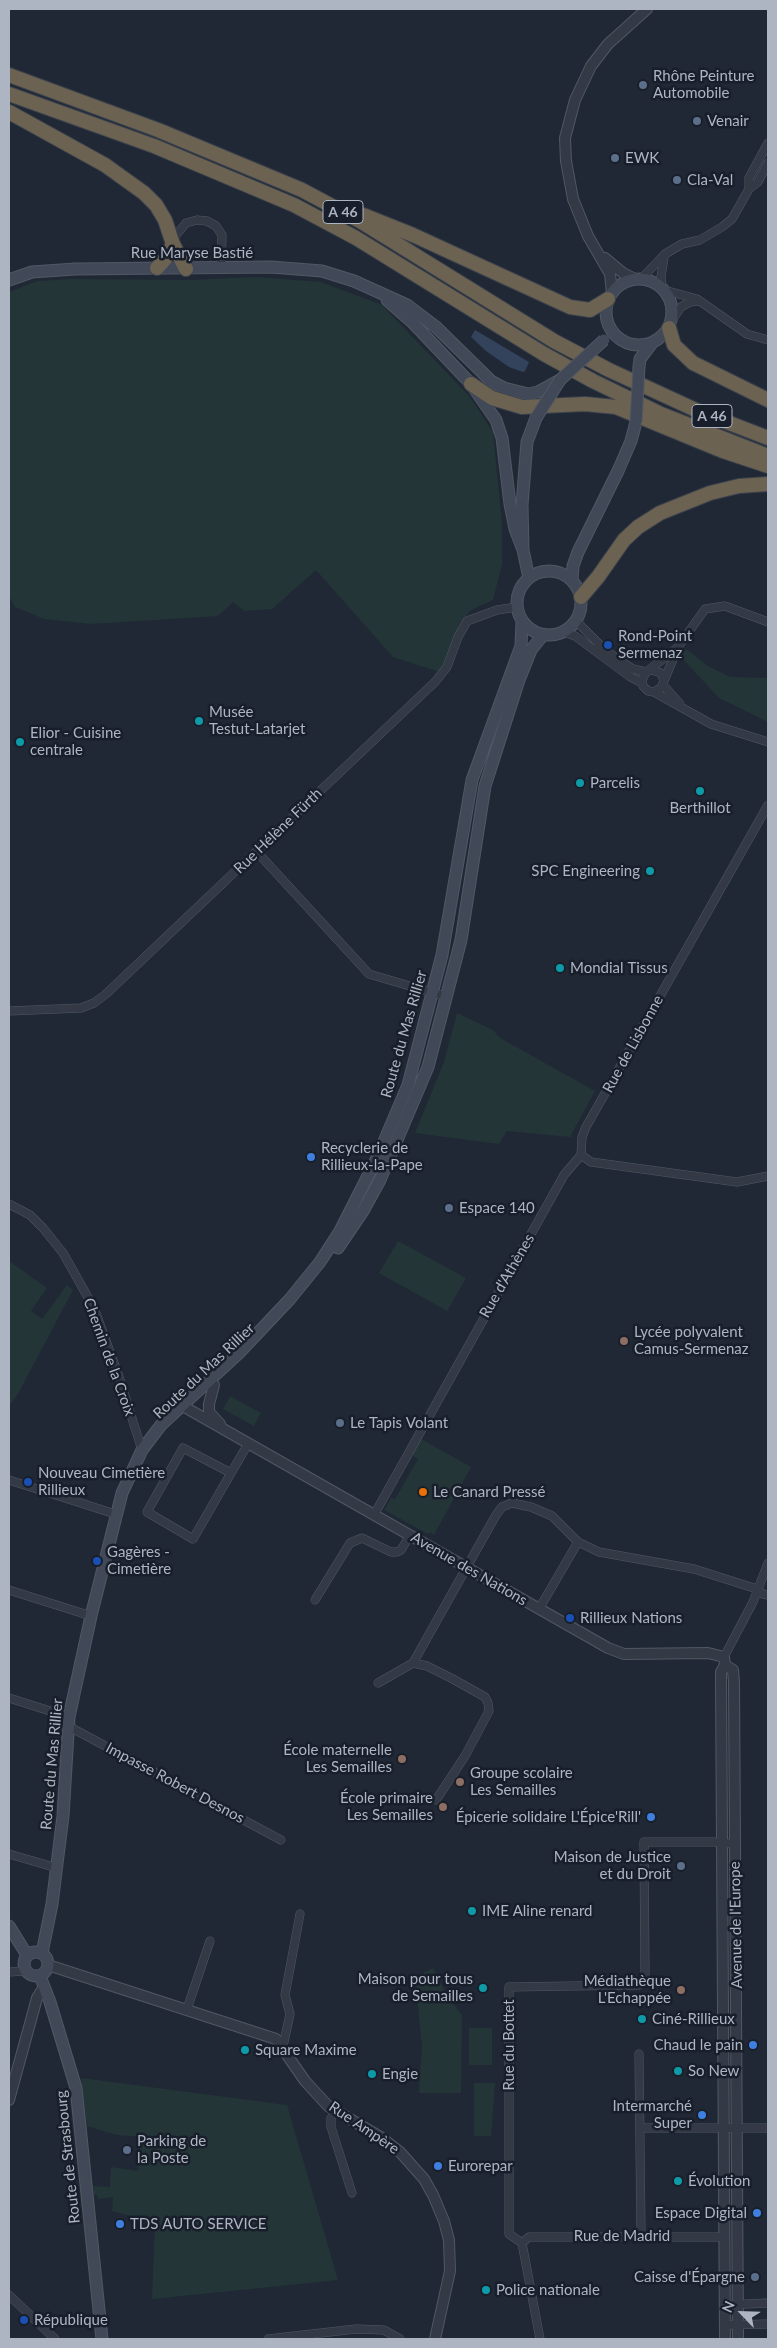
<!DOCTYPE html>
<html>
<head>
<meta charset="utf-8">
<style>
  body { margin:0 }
  #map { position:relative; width:777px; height:2348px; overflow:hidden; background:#202835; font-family:Lato,sans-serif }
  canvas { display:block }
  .frame { position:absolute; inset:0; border:10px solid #adb5c3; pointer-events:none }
  .north { position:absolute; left:717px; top:2288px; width:50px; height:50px; -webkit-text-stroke:4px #191f2a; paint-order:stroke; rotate:294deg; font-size:14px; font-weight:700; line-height:20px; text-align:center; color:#adb5c3 }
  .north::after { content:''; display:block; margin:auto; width:18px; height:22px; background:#adb5c3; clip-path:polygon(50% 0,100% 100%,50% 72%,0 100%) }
</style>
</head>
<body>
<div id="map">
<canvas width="777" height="2348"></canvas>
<div class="frame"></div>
<div class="north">N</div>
</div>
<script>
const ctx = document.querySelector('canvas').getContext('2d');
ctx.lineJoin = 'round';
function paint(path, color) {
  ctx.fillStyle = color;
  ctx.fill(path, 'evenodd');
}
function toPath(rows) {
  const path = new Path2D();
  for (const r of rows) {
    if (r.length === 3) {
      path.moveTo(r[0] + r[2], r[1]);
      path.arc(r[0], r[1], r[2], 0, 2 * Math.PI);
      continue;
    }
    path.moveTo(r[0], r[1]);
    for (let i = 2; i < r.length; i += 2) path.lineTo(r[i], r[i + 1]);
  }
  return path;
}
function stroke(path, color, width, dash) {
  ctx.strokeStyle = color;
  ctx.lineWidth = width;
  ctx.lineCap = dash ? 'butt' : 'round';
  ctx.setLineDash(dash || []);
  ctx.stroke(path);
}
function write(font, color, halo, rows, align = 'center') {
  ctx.font = font + ' Lato,sans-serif';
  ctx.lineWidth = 5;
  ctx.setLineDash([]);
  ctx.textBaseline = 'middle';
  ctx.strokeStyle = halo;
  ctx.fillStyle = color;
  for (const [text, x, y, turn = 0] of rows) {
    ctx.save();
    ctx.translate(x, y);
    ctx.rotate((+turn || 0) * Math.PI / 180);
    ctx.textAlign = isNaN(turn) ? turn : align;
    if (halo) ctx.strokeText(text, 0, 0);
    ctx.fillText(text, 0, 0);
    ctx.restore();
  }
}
const green = toPath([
  [256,277,321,282,382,305,470,397,493,432,502,524,502,564,493,600,471,610,459,624,443,673,393,657,316,570,272,609,244,611,233,602,218,616,91,624,44,619,15,607,9,596,9,292,37,281,71,279,190,280],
  [686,649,708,666,730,677,768,678,768,722,719,698,680,656],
  [457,1013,493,1030,500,1038,595,1091,570,1137,507,1131,499,1144,415,1133,444,1062],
  [398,1241,466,1278,447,1311,379,1273],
  [9,1261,47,1288,31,1311,42,1319,67,1285,73,1290,19,1392,9,1407],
  [230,1396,261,1413,254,1426,223,1409],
  [421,1439,471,1467,434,1535,430,1532,428,1534,384,1510,391,1498,395,1499,418,1459,412,1455],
  [433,1968,448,1998,462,2015,461,2093,419,2093,422,2046,415,1977],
  [469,2028,492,2028,492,2065,469,2065],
  [81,2078,287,2105,338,2280,152,2299,155,2223,112,2211,113,2197,98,2199,97,2195,94,2195,93,2186,110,2187,111,2167,138,2171,141,2137,117,2135,87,2126],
  [474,2083,495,2083,491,2136,474,2136]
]);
const water = toPath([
  [475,330,529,362,525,371,523,372,509,367,486,351,471,337]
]);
const minor = toPath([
  [749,189,749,178,768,143],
  [172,240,186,223,197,220,207,221,216,226,222,235,221,268],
  [642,278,665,254,682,244,700,240,722,227,732,219,749,189,758,182,768,163],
  [662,287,661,277,664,257],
  [664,290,697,299,747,334,768,340],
  [672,320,681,307,690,302,699,301],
  [576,621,605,650,619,660,633,669,646,672],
  [564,632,575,636,629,676,642,683],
  [649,670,677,648],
  [664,681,678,647,705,609,725,606,768,622],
  [663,685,680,704],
  [654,692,661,688,664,681,661,673,652,670,646,672,642,680,643,686,648,691,654,692,711,724,768,742],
  [257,852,369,974,447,997],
  [9,1011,81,1008,94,1003,106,994,435,682,447,667,458,637,467,621,497,610,517,607],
  [581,1155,582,1137,586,1127,768,805],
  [9,1204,30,1215,43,1228,63,1253,94,1308,118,1374,142,1450],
  [231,1473,183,1448,147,1512,193,1539,231,1473,248,1444],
  [9,1480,115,1514],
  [374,1515,564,1175,581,1155,591,1162,737,1182,768,1176],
  [9,1590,91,1616],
  [315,1600,350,1543,362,1538,391,1552,397,1552,401,1550,410,1535],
  [539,1609,578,1542],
  [724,1657,753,1602,768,1563],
  [413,1663,427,1666,451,1678,485,1697,488,1703,489,1711,465,1756,436,1800],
  [378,1683,413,1663,496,1515,502,1507,512,1503,531,1507,552,1516,578,1542,599,1552,694,1569,754,1588,763,1594,768,1595],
  [9,1698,69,1717],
  [68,1726,281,1840],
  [9,1854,57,1868],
  [9,1972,25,1971],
  [187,2009,210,1941],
  [283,2046,290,2014,285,1995,300,1914],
  [639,2054,641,2236],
  [336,2111,331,2118,331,2127,352,2193],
  [640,2128,768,2128],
  [522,2243,529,2237,724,2237],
  [9,2295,55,2339],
  [725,2305,768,2303],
  [725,2325,768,2324],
  [268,2339,356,2329,384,2330,400,2339],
  [540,2339,522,2243,509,2234,509,1987,639,1985,645,1977,644,1842,714,1842,735,1844]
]);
const tertiary = toPath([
  [605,258,623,273,635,279],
  [612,293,610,274,588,236,573,199,566,161,565,138,575,100,591,66,608,44,647,9],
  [214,1385,209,1404,209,1412,220,1424],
  [181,1405,608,1648,624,1654,708,1653,724,1657,725,1665,721,1672,721,1679,725,2339],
  [725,1665,733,1670,734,1682,738,2339],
  [48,1965,276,2039,305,2081,328,2106,382,2138,400,2152,424,2179,433,2195,444,2221,449,2240,450,2271,435,2339],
  [9,2100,37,1998,44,1987]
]);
const secondary = toPath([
  [639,312,33],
  [9,280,32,272,75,269,271,267,322,271,354,281,407,305,436,327,491,381,504,388,528,394,538,392,560,380],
  [387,300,412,322,471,384,496,420,502,438,510,504,515,529,523,550],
  [639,367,640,359,652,343],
  [549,603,32],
  [529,578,523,550,522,505,527,442,536,418],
  [572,580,573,566,578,552,618,471,631,441,636,422],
  [338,1248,363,1211,380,1180,428,1067,461,940,485,786,519,680,531,650,543,635],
  [9,1926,27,1955],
  [36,1964,12],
  [42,1953,52,1904,63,1816,69,1717,91,1616,122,1493,142,1450,161,1425,239,1353,290,1299,320,1262,340,1231,377,1158,408,1085,442,955,472,780,521,646,522,621],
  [40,1976,50,2002,76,2088,102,2339]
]);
const motorway = toPath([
  [9,75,158,130,302,190,360,221,554,341,609,370,698,411,768,438],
  [9,94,154,146,294,205,356,238,544,354,593,381,661,414,768,456],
  [9,112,105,165,144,193,156,205,165,220,173,244,186,269],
  [363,215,413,235,570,307,590,310,608,299],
  [157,268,165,259,173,244],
  [669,328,674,345,693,363,768,400],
  [471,384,492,398,522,407,585,404,616,407,723,451,768,466],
  [581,597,598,577,624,540,638,527,660,513,710,493,739,486,768,484]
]);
const secondaryBridge = toPath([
  [536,418,560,380,604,340],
  [636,422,639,367]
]);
const markers = [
  [643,85,5,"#5c6f8a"],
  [697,121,5,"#5c6f8a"],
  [615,158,5,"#5c6f8a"],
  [677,180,5,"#5c6f8a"],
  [608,645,5,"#1a4fb4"],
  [199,721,5,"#0f9aa8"],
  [20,742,5,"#0f9aa8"],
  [580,783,5,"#0f9aa8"],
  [700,791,5,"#0f9aa8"],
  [650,871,5,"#0f9aa8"],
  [560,968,5,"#0f9aa8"],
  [311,1157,5,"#3f7fe0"],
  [449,1208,5,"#5c6f8a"],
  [624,1341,5,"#8d6e63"],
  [340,1423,5,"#5c6f8a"],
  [28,1482,5,"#1a4fb4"],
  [423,1492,5,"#e8710a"],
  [97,1561,5,"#1a4fb4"],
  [570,1618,5,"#1a4fb4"],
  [402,1759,5,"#8d6e63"],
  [460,1782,5,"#8d6e63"],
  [443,1807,5,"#8d6e63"],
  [651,1817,5,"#3f7fe0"],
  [681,1866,5,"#5c6f8a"],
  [472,1911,5,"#0f9aa8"],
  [483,1988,5,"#0f9aa8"],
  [681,1990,5,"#8d6e63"],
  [642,2019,5,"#0f9aa8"],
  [753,2045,5,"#3f7fe0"],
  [245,2050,5,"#0f9aa8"],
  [678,2071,5,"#0f9aa8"],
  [372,2074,5,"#0f9aa8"],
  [702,2115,5,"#3f7fe0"],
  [127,2150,5,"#5c6f8a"],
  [438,2166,5,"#3f7fe0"],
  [678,2181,5,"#0f9aa8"],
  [757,2213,5,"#3f7fe0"],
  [120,2224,5,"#3f7fe0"],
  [755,2277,5,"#5c6f8a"],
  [486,2290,5,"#0f9aa8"],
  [24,2320,5,"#1a4fb4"]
];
const shields = [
  [343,212,40],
  [712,416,40]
];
const shieldNames = [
  ["A 46",343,212],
  ["A 46",712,416]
];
const poiNames = [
  ["Rhône Peinture",653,76],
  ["Automobile",653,93],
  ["Venair",707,121],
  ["EWK",625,158],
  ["Cla-Val",687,180],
  ["Rond-Point",618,636],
  ["Sermenaz",618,653],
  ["Musée",209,712],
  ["Testut-Latarjet",209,729],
  ["Elior - Cuisine",30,733],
  ["centrale",30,750],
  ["Parcelis",590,783],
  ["Berthillot",700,808,"center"],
  ["SPC Engineering",640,871,"right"],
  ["Mondial Tissus",570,968],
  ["Recyclerie de",321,1148],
  ["Rillieux-la-Pape",321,1165],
  ["Espace 140",459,1208],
  ["Lycée polyvalent",634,1332],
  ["Camus-Sermenaz",634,1349],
  ["Le Tapis Volant",350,1423],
  ["Nouveau Cimetière",38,1473],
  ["Rillieux",38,1490],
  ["Le Canard Pressé",433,1492],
  ["Gagères -",107,1552],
  ["Cimetière",107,1569],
  ["Rillieux Nations",580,1618],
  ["École maternelle",392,1750,"right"],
  ["Les Semailles",392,1767,"right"],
  ["Groupe scolaire",470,1773],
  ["Les Semailles",470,1790],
  ["École primaire",433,1798,"right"],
  ["Les Semailles",433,1815,"right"],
  ["Épicerie solidaire L'Épice'Rill'",641,1817,"right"],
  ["Maison de Justice",671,1857,"right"],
  ["et du Droit",671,1874,"right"],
  ["IME Aline renard",482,1911],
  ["Maison pour tous",473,1979,"right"],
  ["de Semailles",473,1996,"right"],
  ["Médiathèque",671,1981,"right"],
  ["L'Echappée",671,1998,"right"],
  ["Ciné-Rillieux",652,2019],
  ["Chaud le pain",743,2045,"right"],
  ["Square Maxime",255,2050],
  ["So New",688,2071],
  ["Engie",382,2074],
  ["Intermarché",692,2106,"right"],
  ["Super",692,2123,"right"],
  ["Parking de",137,2141],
  ["la Poste",137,2158],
  ["Eurorepar",448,2166],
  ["Évolution",688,2181],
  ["Espace Digital",747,2213,"right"],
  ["TDS AUTO SERVICE",130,2224],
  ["Caisse d'Épargne",745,2277,"right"],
  ["Police nationale",496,2290],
  ["République",34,2320]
];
const streetNames = [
  ["Rue Maryse Bastié",192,253],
  ["Rue Hélène Fürth",278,831,-44],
  ["Route du Mas Rillier",404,1034,-74],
  ["Rue de Lisbonne",633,1044,-61],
  ["Rue d'Athènes",507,1276,-60],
  ["Chemin de la Croix",109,1357,70],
  ["Route du Mas Rillier",204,1371,-43],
  ["Avenue des Nations",469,1569,30],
  ["Route du Mas Rillier",52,1764,-85],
  ["Impasse Robert Desnos",175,1783,28],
  ["Avenue de l'Europe",736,1925,-91],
  ["Rue du Bottet",509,2045,-90],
  ["Rue Ampère",364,2128,34],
  ["Route de Strasbourg",68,2157,-96],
  ["Rue de Madrid",622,2236]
];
paint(green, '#233537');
paint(water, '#34435c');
stroke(minor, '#515864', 9);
stroke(tertiary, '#515864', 12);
stroke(secondary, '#515864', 13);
stroke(motorway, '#3b424d', 16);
stroke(minor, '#333a46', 8);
stroke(tertiary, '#333a46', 10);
stroke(secondary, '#414958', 11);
stroke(motorway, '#6b6251', 14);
stroke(secondaryBridge, '#515864', 13, []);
stroke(secondaryBridge, '#414958', 11);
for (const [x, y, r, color] of markers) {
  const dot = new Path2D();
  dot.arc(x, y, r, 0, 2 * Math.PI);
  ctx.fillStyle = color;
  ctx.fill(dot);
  stroke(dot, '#191f2a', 2);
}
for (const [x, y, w] of shields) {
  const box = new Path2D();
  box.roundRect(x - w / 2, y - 11.5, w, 23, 4);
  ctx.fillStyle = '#191f2a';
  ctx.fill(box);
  stroke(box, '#adb5c3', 1);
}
write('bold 14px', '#adb5c3', null, shieldNames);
write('15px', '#adb5c3', '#191f2a', poiNames, 'left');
write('15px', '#adb5c3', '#191f2a', streetNames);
</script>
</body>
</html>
